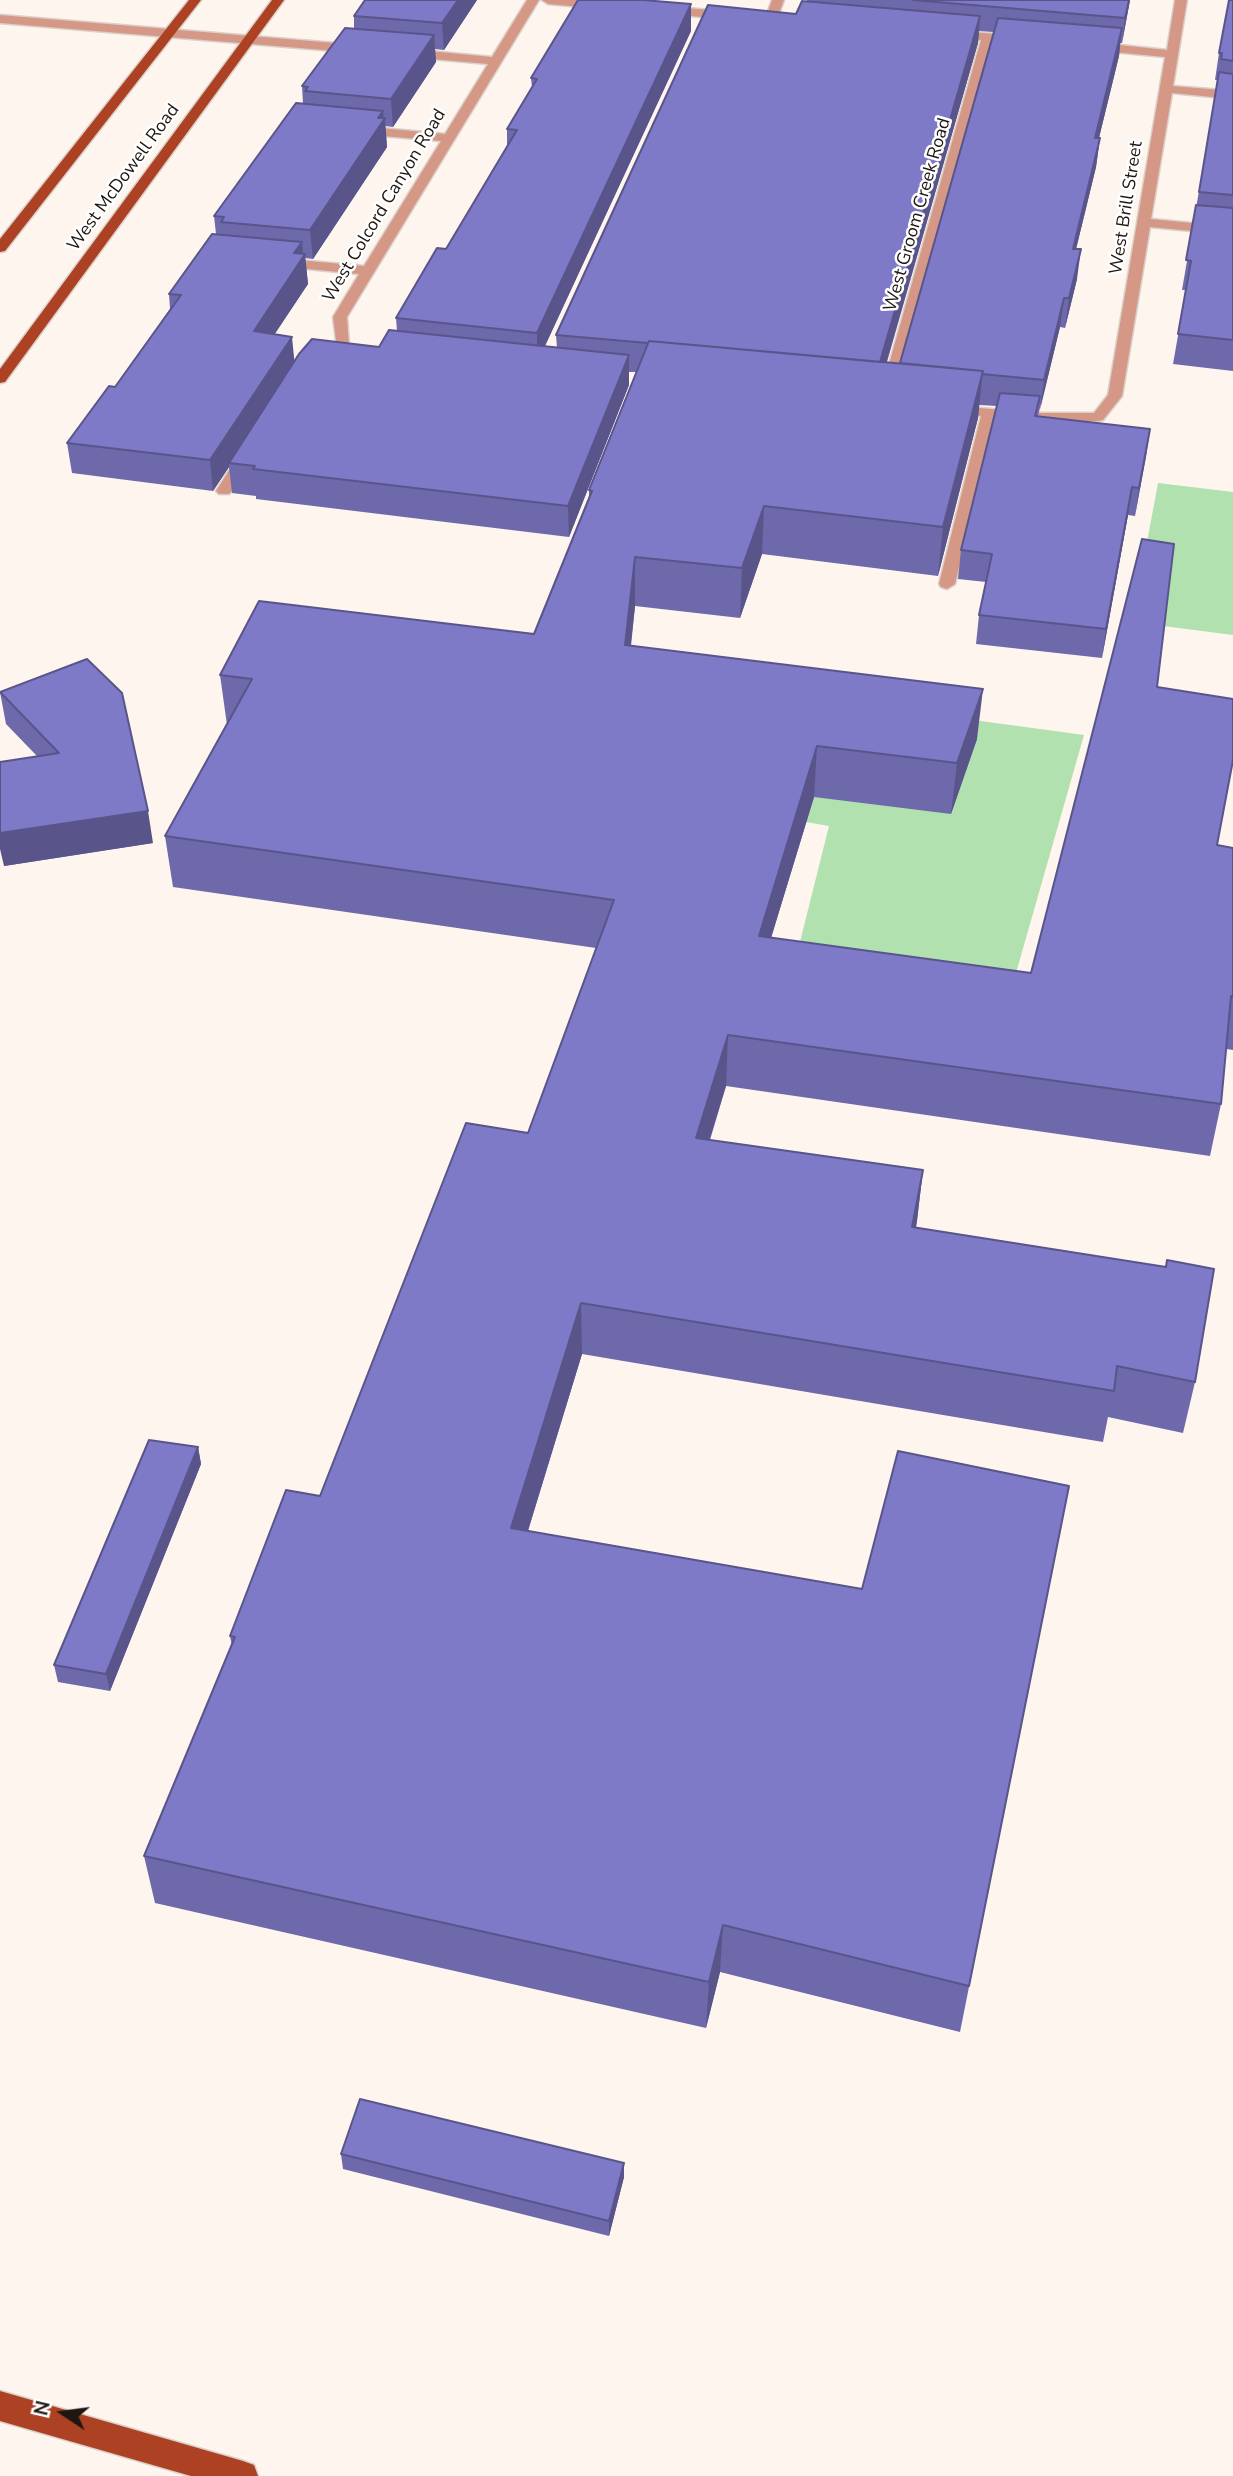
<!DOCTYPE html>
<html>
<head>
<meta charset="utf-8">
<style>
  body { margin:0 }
  #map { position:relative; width:1233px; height:2476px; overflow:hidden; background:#fef5ee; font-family:"Nunito Sans",sans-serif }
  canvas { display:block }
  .north { position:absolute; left:28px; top:2378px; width:70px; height:70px; -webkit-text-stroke:5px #fff; paint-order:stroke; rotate:283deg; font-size:19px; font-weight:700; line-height:28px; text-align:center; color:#1e1610 }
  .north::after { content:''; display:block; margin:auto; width:24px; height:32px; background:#1e1610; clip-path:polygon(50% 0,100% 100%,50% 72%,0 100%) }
</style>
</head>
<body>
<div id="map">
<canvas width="1233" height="2476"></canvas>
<div class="north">N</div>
</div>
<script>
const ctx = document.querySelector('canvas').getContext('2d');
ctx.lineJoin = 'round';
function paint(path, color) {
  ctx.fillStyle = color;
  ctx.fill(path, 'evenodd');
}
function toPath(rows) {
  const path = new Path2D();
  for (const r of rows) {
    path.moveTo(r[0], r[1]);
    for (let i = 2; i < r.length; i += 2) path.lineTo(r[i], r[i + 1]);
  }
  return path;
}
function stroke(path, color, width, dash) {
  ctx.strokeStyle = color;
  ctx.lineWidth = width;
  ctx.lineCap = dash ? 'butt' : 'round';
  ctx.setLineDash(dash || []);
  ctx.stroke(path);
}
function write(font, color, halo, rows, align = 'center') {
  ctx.font = font + ' "Nunito Sans",sans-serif';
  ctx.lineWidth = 5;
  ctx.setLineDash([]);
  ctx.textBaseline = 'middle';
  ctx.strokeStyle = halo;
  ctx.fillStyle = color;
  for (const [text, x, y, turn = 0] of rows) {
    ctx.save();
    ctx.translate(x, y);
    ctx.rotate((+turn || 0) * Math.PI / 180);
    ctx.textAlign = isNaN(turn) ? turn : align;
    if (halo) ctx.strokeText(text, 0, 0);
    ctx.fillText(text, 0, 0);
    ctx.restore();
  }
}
const green = toPath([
  [1158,483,1233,492,1233,635,1132,622],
  [288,627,1084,735,1006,1008,792,974,829,826,661,797]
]);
const minor = toPath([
  [527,0,539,0,347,317,349,345,342,349,337,348,333,317,359,274,277,266,270,262,277,258,364,266,441,141,359,134,353,130,359,126,445,134,488,64,409,57,403,53,409,49,492,57,527,0],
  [542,0,587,0,603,1,609,5,603,9,548,4,542,0],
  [772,0,784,0,777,19,771,23,765,19,772,0],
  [1175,0,1187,0,1173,86,1233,91,1233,99,1172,93,1151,219,1233,227,1233,235,1150,227,1122,396,1103,420,1098,421,1038,421,995,417,955,584,947,589,941,587,939,584,981,416,946,411,944,408,946,405,1038,413,1094,413,1108,395,1165,57,1092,50,1086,46,1092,42,1167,50,1175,0],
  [663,6,733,12,739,16,733,20,659,13,659,7,663,6],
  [0,15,359,45,365,49,359,53,0,23,0,15],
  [949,30,1018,36,1024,40,1018,44,993,41,896,389,889,393,882,389,981,40,945,37,943,34,949,30],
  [245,453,253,458,232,491,229,494,219,494,216,491,237,458,245,453]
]);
const major = toPath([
  [189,0,201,0,5,251,0,252,0,239,189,0],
  [272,0,284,0,5,382,0,383,0,369,272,0],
  [0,2391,243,2461,254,2465,258,2476,191,2476,0,2421,0,2391]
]);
const wall = toPath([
  [477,0,444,50,435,49,436,62,393,127,385,126,387,147,313,259,305,258,308,284,274,334,294,362,379,347,397,331,396,318,446,249,507,146,507,129,532,87,531,78,691,31,545,346,557,348,556,335,796,14,807,2,807,0,1130,0,1122,43,1120,43,1119,56,1099,138,1100,138,1096,167,1076,249,1077,279,1065,328,1060,327,1038,416,1150,429,1135,516,1128,515,1102,658,976,644,979,615,986,582,958,579,961,550,997,406,979,405,978,418,938,576,762,554,740,618,635,606,631,646,977,739,951,814,814,797,771,938,1031,973,1157,687,1217,845,1233,848,1233,1050,1226,1049,1221,1104,1210,1156,726,1086,710,1140,923,1170,916,1228,1195,1382,1183,1433,1108,1417,1103,1442,582,1354,528,1531,862,1589,1069,1486,960,2032,720,1972,706,2028,155,1903,144,1856,232,1646,230,1636,320,1496,528,1133,596,948,173,887,165,836,227,725,220,675,534,634,589,499,589,490,636,372,629,372,629,385,569,537,256,499,256,496,232,493,229,467,213,491,72,473,67,443,115,387,170,309,169,294,216,234,214,216,303,104,302,86,354,28,354,16],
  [979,31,993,32,900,363,887,362,978,43],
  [1233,0,1233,371,1173,364,1186,290,1182,290,1218,80,1215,80,1219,53],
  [0,692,153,843,4,866,37,756,6,724],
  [198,1447,201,1464,110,1691,58,1682,54,1665],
  [341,2154,624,2177,609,2236,343,2169]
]);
const shadedWall = toPath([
  [458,0,477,0,444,50,442,23],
  [1129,0,1130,0,1122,43,1125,18],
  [691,4,691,31,537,363,537,333],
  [980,16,978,43,877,395,879,365],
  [1122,28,1119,56,1092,166,1095,138],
  [434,35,436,62,393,127,391,99],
  [383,111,384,121,385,118,387,147,313,259,310,230],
  [1100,138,1096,167,1069,278,1073,249],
  [302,242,303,257,305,254,308,284,257,361,254,331,294,253],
  [1081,249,1077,279,1065,328,1069,298],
  [1064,298,1060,327,1040,410,1044,380],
  [292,337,295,367,229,463,229,467,213,491,210,460],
  [629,355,629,385,569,537,568,506],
  [983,371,978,418,938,576,943,527],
  [1150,429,1146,457,1135,516,1139,488],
  [1132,487,1128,515,1102,658,1106,629],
  [764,506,762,554,740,618,742,568],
  [635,557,635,606,625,695,625,645],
  [983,689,977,739,951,814,957,763],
  [817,746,814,797,756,987,759,936],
  [148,811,153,843,4,866,0,849,0,833],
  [728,1035,726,1086,694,1189,696,1138],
  [923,1170,917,1221,906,1278,912,1227],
  [581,1303,582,1354,513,1579,511,1528],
  [198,1447,201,1464,110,1691,106,1674],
  [723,1925,720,1972,706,2028,709,1982],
  [624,2163,624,2177,609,2236,609,2221]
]);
const building = toPath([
  [365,0,458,0,442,23,354,16,365,0],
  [578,0,643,0,691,4,537,333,396,318,437,248,446,249,517,130,507,129,537,79,531,78,578,0],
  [913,0,1129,0,1125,18,913,0],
  [1229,0,1233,0,1233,61,1221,59,1222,53,1219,53,1229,0],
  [802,1,980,16,880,362,649,341,648,343,556,335,708,5,796,14,802,1],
  [998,18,1122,28,1095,138,1100,138,1073,249,1081,249,1069,298,1064,298,1044,380,982,374,983,371,900,363,998,18],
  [345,28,434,35,391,99,305,91,308,87,302,86,345,28],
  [1219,72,1233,74,1233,195,1199,192,1219,72],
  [296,103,383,111,378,118,385,118,310,230,221,222,224,217,214,216,296,103],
  [1196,205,1233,208,1233,340,1178,334,1191,261,1186,260,1196,205],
  [212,234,302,242,294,253,305,254,254,331,292,337,210,460,67,443,109,386,115,387,181,295,169,294,212,234],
  [389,330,629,355,568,506,253,469,255,466,229,463,299,354,312,339,379,347,389,330],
  [649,341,983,371,943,527,764,506,742,568,635,557,625,645,983,689,957,763,817,746,759,936,1031,973,1142,539,1174,544,1157,687,1233,699,1233,760,1217,845,1233,848,1233,997,1231,996,1221,1104,728,1035,696,1138,923,1170,912,1227,1166,1267,1167,1260,1214,1269,1195,1382,1117,1366,1114,1391,581,1303,511,1528,862,1589,898,1451,1069,1486,969,1986,723,1925,709,1982,144,1856,235,1637,230,1636,286,1490,320,1496,466,1123,528,1133,614,900,165,836,252,679,220,675,259,601,534,634,592,491,589,490,649,341],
  [1000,393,1040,396,1035,416,1150,429,1139,488,1132,487,1106,629,979,615,992,554,961,550,1000,393],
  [87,659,122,693,148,811,0,833,0,762,59,753,0,692,87,659],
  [149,1440,198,1447,106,1674,54,1665,149,1440],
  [360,2099,624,2163,609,2221,341,2154,360,2099]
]);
const farStreetnames = [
  ["West McDowell Road",124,178,-54],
  ["West Colcord Canyon Road",385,206,-59],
  ["West Brill Street",1127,208,-81],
  ["West Groom Creek Road",918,215,-74]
];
paint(green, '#b2e1b0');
stroke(minor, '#dad1ca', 3);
stroke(major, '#dad1ca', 3);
paint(minor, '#d59887');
paint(major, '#ad4123');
paint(wall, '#6d69ab');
paint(shadedWall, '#59558b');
paint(building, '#7f7ac7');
stroke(building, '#59558b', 2);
write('18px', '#1e1610', '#fff', farStreetnames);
</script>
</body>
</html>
